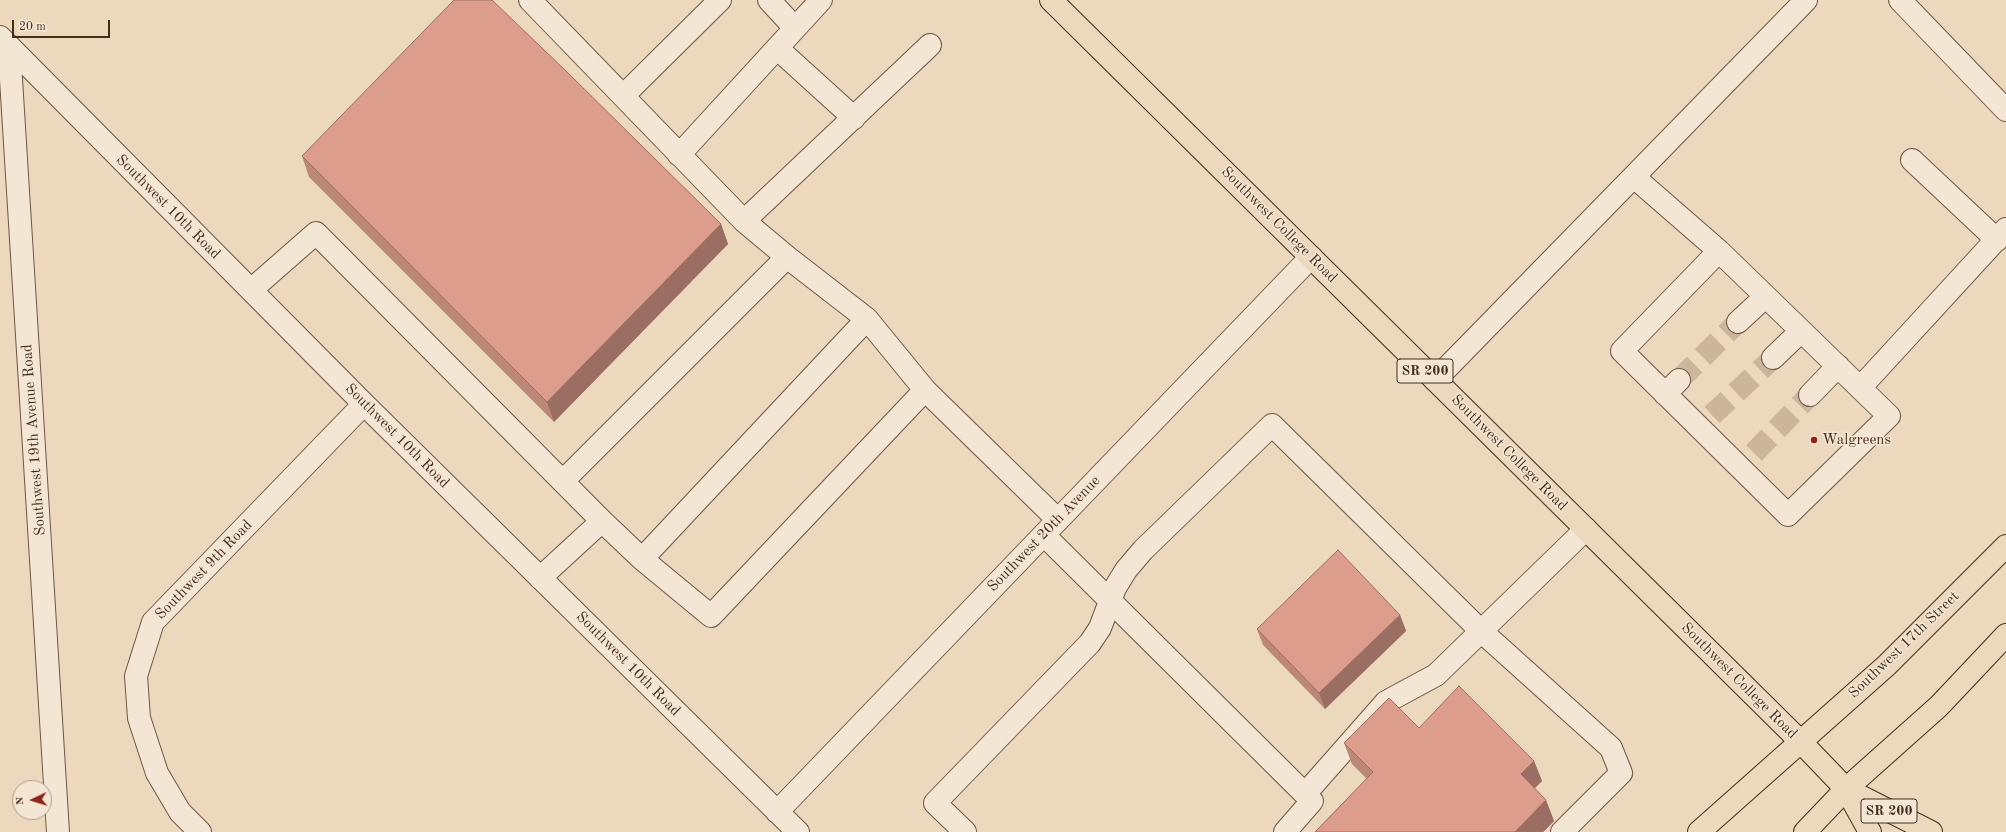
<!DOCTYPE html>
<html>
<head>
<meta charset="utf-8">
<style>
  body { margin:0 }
  #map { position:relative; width:2006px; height:832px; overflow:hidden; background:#ecd8bd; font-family:"Old Standard TT",serif }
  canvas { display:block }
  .north { position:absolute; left:12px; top:780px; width:40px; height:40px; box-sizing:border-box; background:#f3e6d4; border:1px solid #ad9c89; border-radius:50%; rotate:266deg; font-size:11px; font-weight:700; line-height:16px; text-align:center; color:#452c19 }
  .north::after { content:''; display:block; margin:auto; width:14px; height:18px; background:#8f2418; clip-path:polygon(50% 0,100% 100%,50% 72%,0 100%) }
  .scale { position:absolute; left:12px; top:20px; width:98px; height:18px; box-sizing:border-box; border:2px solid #452c19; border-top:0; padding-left:5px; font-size:12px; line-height:14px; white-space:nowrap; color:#452c19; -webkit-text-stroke:3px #f3e6d4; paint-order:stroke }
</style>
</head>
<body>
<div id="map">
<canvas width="2006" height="832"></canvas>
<div class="north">N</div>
<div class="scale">20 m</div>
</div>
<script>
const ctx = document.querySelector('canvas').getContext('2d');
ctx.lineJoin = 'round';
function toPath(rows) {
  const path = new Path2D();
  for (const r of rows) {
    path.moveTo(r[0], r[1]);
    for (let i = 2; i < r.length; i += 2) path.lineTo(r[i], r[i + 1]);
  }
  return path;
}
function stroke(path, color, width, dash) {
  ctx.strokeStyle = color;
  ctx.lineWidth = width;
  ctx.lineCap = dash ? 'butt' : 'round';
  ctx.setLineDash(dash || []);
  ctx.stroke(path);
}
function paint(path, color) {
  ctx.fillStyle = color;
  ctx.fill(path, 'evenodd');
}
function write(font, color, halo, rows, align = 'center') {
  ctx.font = font + ' "Old Standard TT",serif';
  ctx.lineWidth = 3;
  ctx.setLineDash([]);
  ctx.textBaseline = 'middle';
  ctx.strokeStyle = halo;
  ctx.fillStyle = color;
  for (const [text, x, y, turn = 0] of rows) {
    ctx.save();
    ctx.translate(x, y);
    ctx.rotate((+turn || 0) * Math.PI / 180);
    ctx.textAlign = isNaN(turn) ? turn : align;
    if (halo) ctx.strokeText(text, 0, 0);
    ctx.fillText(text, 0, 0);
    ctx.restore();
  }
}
const minorTunnel = toPath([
  [1679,380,1738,322],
  [1712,415,1773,358],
  [1754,453,1810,395]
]);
const minor = toPath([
  [530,0,744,221,787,257],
  [769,0,795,28],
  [1900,0,2006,110],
  [0,37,364,404,798,832],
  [9,47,58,832],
  [778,49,854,118],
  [623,96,720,0],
  [679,155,821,0],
  [1912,160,1997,240],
  [1634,177,1719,251,1889,416,1788,515,1622,351,1719,251],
  [744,221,930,45],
  [251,290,316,233,602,521,540,578],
  [1738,322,1765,297],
  [1773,358,1801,331],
  [1435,380,1806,0],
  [1860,388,2006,229],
  [925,390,1058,520],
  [1665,394,1679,380],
  [1810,395,1838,366],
  [563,481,787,257,867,319,642,559,602,521],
  [1044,535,1312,801,1285,832],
  [642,559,711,616,925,390,867,319],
  [1305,794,1386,702,1436,675,1586,529],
  [777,812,1311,257],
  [200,832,180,812,157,773,139,718,136,676,153,622,364,404],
  [965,832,935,803,1090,643,1100,628,1115,588,1126,570,1143,550,1272,425,1481,631,1611,748,1621,773,1562,832]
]);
const major = toPath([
  [1051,0,1800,741,1846,789,1870,832],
  [1846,789,1931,832],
  [1699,832,1887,665,2006,546],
  [1805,832,1846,789,1939,706,2006,635]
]);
const wall = toPath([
  [302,156,721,224,728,244,554,422,309,177],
  [1400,615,1406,631,1325,709,1263,645,1257,629],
  [1419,728,1534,761,1542,781,1534,788,1546,800,1554,821,1543,832,1315,832,1367,779,1352,764,1344,743]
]);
const shadedWall = toPath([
  [721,224,728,244,554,422,547,402],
  [1400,615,1406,631,1325,709,1319,693],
  [1534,761,1542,781,1528,795,1521,774],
  [1546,800,1554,821,1543,832,1515,832]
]);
const building = toPath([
  [454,0,492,0,566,71,721,224,547,402,302,156,454,0],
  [1338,550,1400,615,1319,693,1257,629,1338,550],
  [1459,686,1534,761,1521,774,1546,800,1515,832,1315,832,1373,772,1344,743,1389,698,1419,728,1459,686]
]);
const markers = [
  [1814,440,4,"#8f2418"]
];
const shields = [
  [1425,371,56],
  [1889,811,56]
];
const shieldNames = [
  ["SR 200",1425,371],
  ["SR 200",1889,811]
];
const streetNames = [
  ["Southwest 10th Road",168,207,45],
  ["Southwest College Road",1279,225,45],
  ["Southwest 10th Road",397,436,45],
  ["Southwest 19th Avenue Road",34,440,-94],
  ["Southwest College Road",1509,453,45],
  ["Southwest 20th Avenue",1044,534,-46],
  ["Southwest 9th Road",204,570,-46],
  ["Southwest 17th Street",1904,645,-44],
  ["Southwest 10th Road",628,664,45],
  ["Southwest College Road",1739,681,45]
];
const poiNames = [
  ["Walgreens",1822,440]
];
stroke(minorTunnel, '#cbb69c', 22, [22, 11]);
stroke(minor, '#6f5742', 24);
stroke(major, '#452c19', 24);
stroke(minor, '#f3e6d4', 22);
stroke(major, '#ecd8bd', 22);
paint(wall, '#bd8778');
paint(shadedWall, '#9a6e62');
paint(building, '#dc9d8c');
stroke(building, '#9a6e62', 1);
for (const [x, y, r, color] of markers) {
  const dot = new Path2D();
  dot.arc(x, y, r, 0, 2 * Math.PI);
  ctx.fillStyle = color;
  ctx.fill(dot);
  stroke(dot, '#f3e6d4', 1.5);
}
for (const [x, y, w] of shields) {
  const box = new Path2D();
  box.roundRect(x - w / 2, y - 12, w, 24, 3);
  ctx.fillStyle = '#f3e6d4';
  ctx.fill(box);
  stroke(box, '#452c19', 1);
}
write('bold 14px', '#452c19', null, shieldNames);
write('15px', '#452c19', '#f3e6d4', streetNames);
write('15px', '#452c19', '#f3e6d4', poiNames, 'left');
</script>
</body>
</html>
